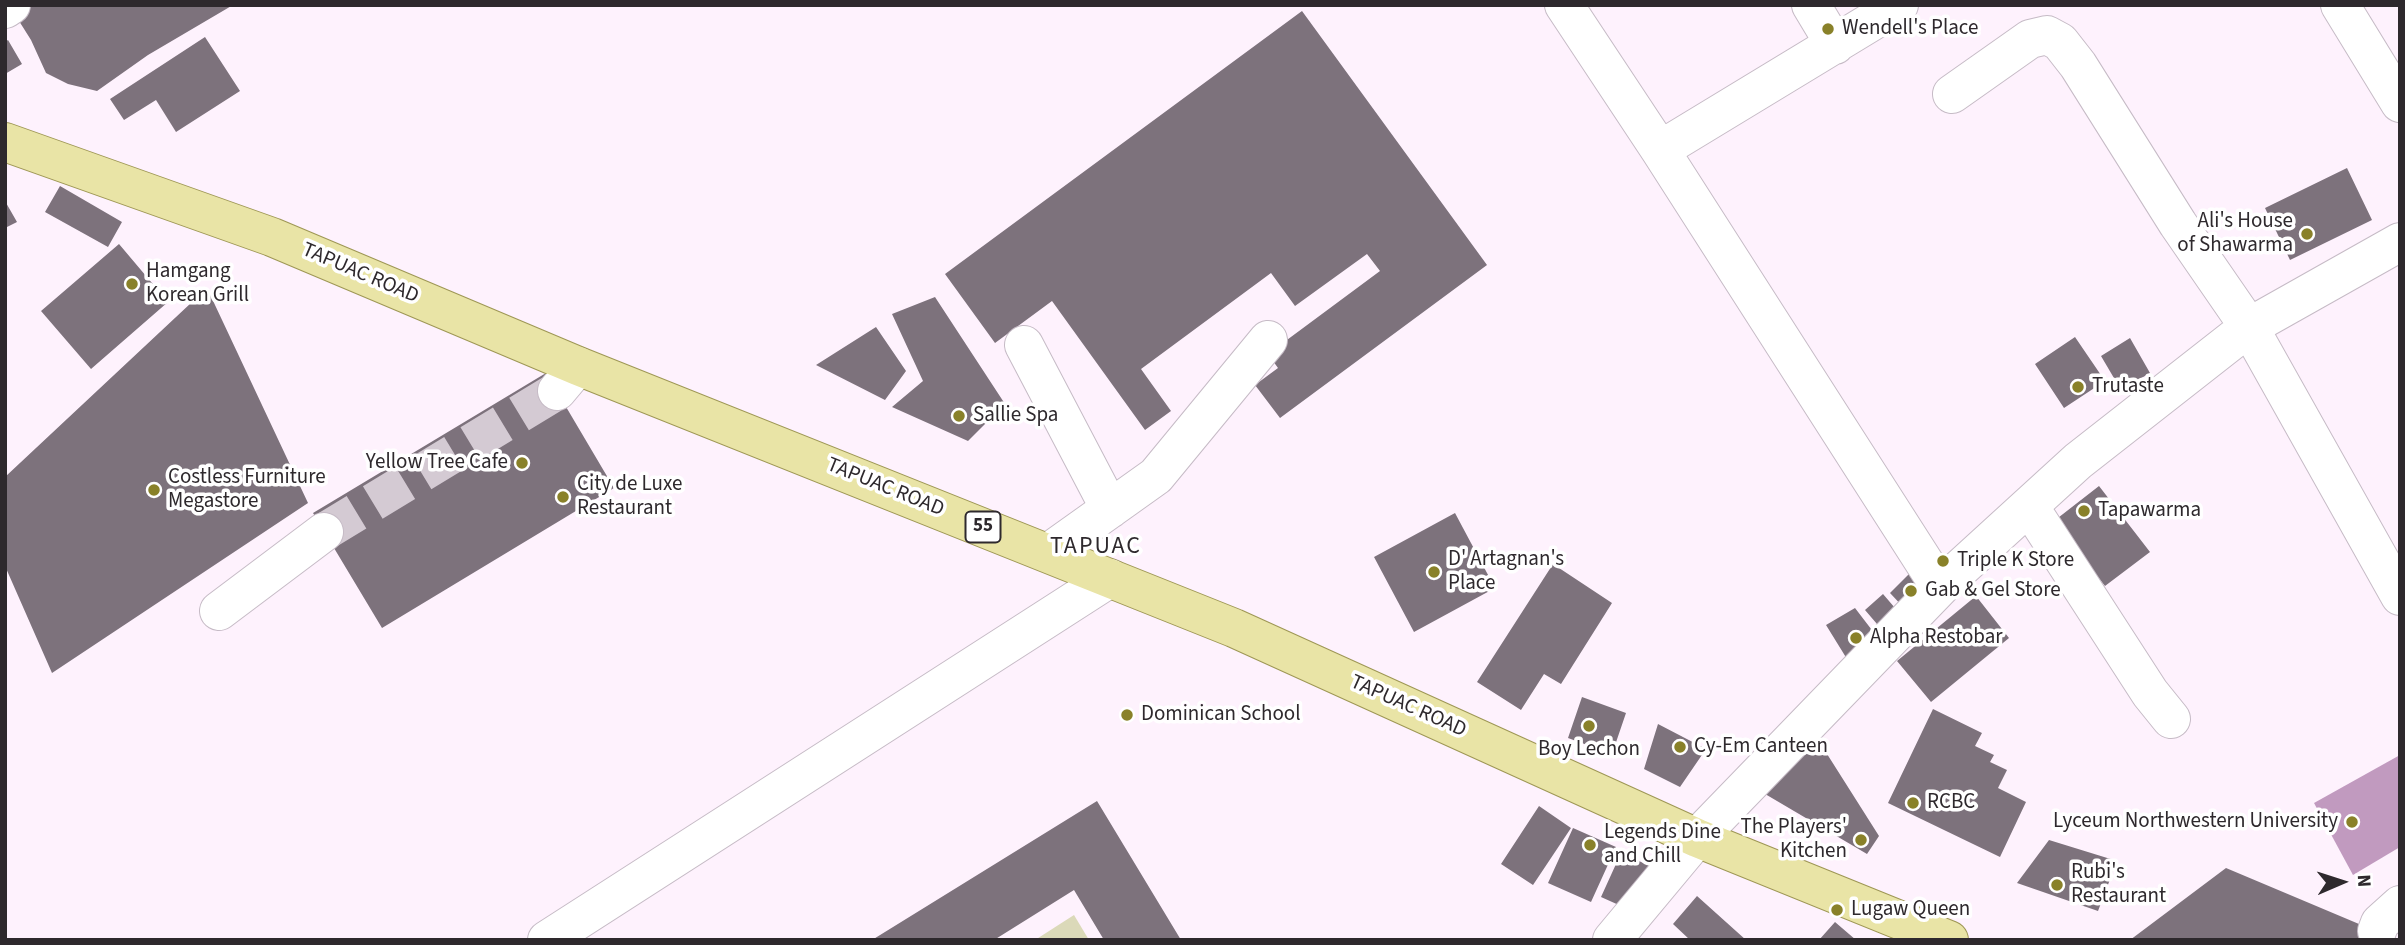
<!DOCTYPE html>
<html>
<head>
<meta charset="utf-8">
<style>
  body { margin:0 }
  #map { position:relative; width:2405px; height:945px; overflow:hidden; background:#fef2fd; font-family:"Source Sans 3",sans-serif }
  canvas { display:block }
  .frame { position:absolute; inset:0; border:7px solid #2e292d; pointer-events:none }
  .north { position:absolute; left:2307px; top:847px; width:70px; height:70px; -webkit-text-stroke:5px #fff; paint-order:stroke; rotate:87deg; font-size:19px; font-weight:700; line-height:28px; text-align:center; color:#2e292d }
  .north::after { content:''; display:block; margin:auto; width:24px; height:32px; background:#2e292d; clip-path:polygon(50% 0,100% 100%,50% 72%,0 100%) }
</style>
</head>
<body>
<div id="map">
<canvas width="2405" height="945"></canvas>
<div class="frame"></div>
<div class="north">N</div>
</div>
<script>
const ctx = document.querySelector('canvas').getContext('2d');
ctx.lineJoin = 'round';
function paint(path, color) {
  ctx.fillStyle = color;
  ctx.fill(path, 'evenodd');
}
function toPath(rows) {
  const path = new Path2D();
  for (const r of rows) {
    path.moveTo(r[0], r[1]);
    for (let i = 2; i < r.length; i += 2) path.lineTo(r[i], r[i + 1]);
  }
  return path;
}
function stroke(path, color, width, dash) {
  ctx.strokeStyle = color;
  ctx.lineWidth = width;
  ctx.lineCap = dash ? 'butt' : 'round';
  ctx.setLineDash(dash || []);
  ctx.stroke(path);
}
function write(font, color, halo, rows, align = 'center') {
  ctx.font = font + ' "Source Sans 3",sans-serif';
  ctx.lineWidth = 7;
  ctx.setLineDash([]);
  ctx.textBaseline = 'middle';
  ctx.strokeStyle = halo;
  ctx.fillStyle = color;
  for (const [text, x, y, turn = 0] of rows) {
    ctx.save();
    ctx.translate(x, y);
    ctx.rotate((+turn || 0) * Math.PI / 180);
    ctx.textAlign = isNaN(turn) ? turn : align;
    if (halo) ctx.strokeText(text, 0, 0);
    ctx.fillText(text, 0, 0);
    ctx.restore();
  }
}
const green = toPath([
  [1074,915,1089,940,1035,940]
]);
const water = toPath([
  [2400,755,2400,847,2353,875,2314,803]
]);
const building = toPath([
  [27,5,233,5,148,55,97,91,68,84,46,73,31,40,14,13],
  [1302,11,1487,265,1280,418,1255,385,1278,368,1268,354,1380,271,1367,254,1295,306,1271,273,1141,369,1171,411,1145,430,1052,301,995,343,945,274],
  [205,37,240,91,176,132,156,100,124,120,110,99],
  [8,40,22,64,5,74,5,42],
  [2347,168,2372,220,2290,260,2265,208],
  [60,186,122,222,108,247,45,212],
  [5,201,17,222,5,228],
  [119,244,168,302,91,369,41,311],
  [207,288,308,503,52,673,5,566,5,477],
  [935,297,1005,404,968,441,892,407,923,381,892,314],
  [876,327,906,371,885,400,816,365],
  [2075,337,2105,381,2064,408,2035,364],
  [2130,338,2150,373,2121,390,2101,356],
  [546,373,614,488,382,628,313,513],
  [2099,486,2150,552,2105,586,2054,521],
  [1455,513,1495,588,1414,632,1374,557],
  [1553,564,1612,603,1561,684,1544,674,1521,710,1477,682],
  [1911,572,1926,588,1905,609,1890,593],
  [1883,594,1901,615,1883,631,1865,610],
  [1976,596,2009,638,1931,702,1897,661],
  [1855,608,1878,638,1847,659,1826,625],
  [1582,697,1626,713,1612,754,1568,738],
  [1933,709,1982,733,1975,746,1994,755,1990,762,2007,770,1998,788,2026,802,2000,857,1888,803],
  [1658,724,1706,749,1680,787,1644,769],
  [1815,735,1879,836,1867,854,1760,791],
  [1097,801,1181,940,1104,940,1074,890,994,940,872,940],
  [1539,806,1571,828,1533,885,1501,864],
  [1573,828,1616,847,1591,902,1548,883],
  [2049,840,2117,861,2098,911,2017,883],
  [1621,853,1650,866,1630,910,1601,897],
  [2226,868,2397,940,2130,940],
  [1697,896,1746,940,1690,940,1673,924],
  [1835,922,1856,940,1819,940]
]);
const minorTunnel = toPath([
  [324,532,557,391]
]);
const minor = toPath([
  [1564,5,1660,150,1940,587],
  [1811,5,1835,45],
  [2340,5,2400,103],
  [5,9,11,5],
  [1952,94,2030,39,2047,35,2060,42,2078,65,2178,224,2249,327,2400,596],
  [1660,150,1899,5],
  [1024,345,1110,509],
  [557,391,578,366],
  [2029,506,2150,693,2171,719],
  [1048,553,1156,476,1268,340],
  [219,611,324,532],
  [2377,931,2380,923,2400,905],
  [547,940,1110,578],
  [1612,940,1697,838,1940,587,2078,461,2249,327,2400,242]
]);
const major = toPath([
  [5,142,272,237,578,366,1234,628,1697,838,1949,940]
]);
const markers = [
  [1828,29,7,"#898129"],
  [2307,234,7,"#898129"],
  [132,284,7,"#898129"],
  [2078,387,7,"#898129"],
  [959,416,7,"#898129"],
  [522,463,7,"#898129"],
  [154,490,7,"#898129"],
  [563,497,7,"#898129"],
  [2084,511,7,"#898129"],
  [1943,561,7,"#898129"],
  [1434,572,7,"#898129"],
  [1911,591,7,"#898129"],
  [1856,638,7,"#898129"],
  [1127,715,7,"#898129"],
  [1589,726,7,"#898129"],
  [1680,747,7,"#898129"],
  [1913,803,7,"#898129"],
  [2352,822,7,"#898129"],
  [1861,840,7,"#898129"],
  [1590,845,7,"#898129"],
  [2057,885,7,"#898129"],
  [1837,910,7,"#898129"]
];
const shields = [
  [983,527,35]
];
const shieldNames = [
  ["55",983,527]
];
const poiNames = [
  ["Wendell's Place",1842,29],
  ["Ali's House",2293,222,"right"],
  ["of Shawarma",2293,246,"right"],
  ["Hamgang",146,272],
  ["Korean Grill",146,296],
  ["Trutaste",2092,387],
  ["Sallie Spa",973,416],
  ["Yellow Tree Cafe",508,463,"right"],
  ["Costless Furniture",168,478],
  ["Megastore",168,502],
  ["City de Luxe",577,485],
  ["Restaurant",577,509],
  ["Tapawarma",2098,511],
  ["D' Artagnan's",1448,560],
  ["Place",1448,584],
  ["Triple K Store",1957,561],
  ["Gab & Gel Store",1925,591],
  ["Alpha Restobar",1870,638],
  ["Dominican School",1141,715],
  ["Cy-Em Canteen",1694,747],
  ["Boy Lechon",1589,750,"center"],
  ["RCBC",1927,803],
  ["Lyceum Northwestern University",2338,822,"right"],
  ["The Players'",1847,828,"right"],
  ["Kitchen",1847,852,"right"],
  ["Legends Dine",1604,833],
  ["and Chill",1604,857],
  ["Rubi's",2071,873],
  ["Restaurant",2071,897],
  ["Lugaw Queen",1851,910]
];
const streetNames = [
  ["TAPUAC ROAD",360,274,23],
  ["TAPUAC ROAD",885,488,22],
  ["TAPUAC ROAD",1408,707,24]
];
const quarterNames = [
  ["TAPUAC",1096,548]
];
paint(green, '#dbd9b9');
paint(water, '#c19abf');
paint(building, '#7d727c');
stroke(minorTunnel, '#d4cad3', 38, [38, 19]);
stroke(minor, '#c6bbc6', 40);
stroke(major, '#9e9755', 40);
stroke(minor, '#fff', 38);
stroke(major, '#e9e4a6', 38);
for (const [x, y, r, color] of markers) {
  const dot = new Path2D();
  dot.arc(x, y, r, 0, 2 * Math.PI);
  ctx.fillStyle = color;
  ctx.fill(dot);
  stroke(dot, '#fff', 2.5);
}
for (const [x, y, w] of shields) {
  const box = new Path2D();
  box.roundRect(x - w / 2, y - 15.5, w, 31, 5);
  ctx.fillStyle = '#fff';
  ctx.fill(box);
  stroke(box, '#2e292d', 2);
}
write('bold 19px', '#2e292d', null, shieldNames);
write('21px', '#2e292d', '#fff', poiNames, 'left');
write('21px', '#2e292d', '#fff', streetNames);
ctx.letterSpacing = '2px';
write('24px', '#2e292d', '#fff', quarterNames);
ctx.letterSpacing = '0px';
</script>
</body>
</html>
